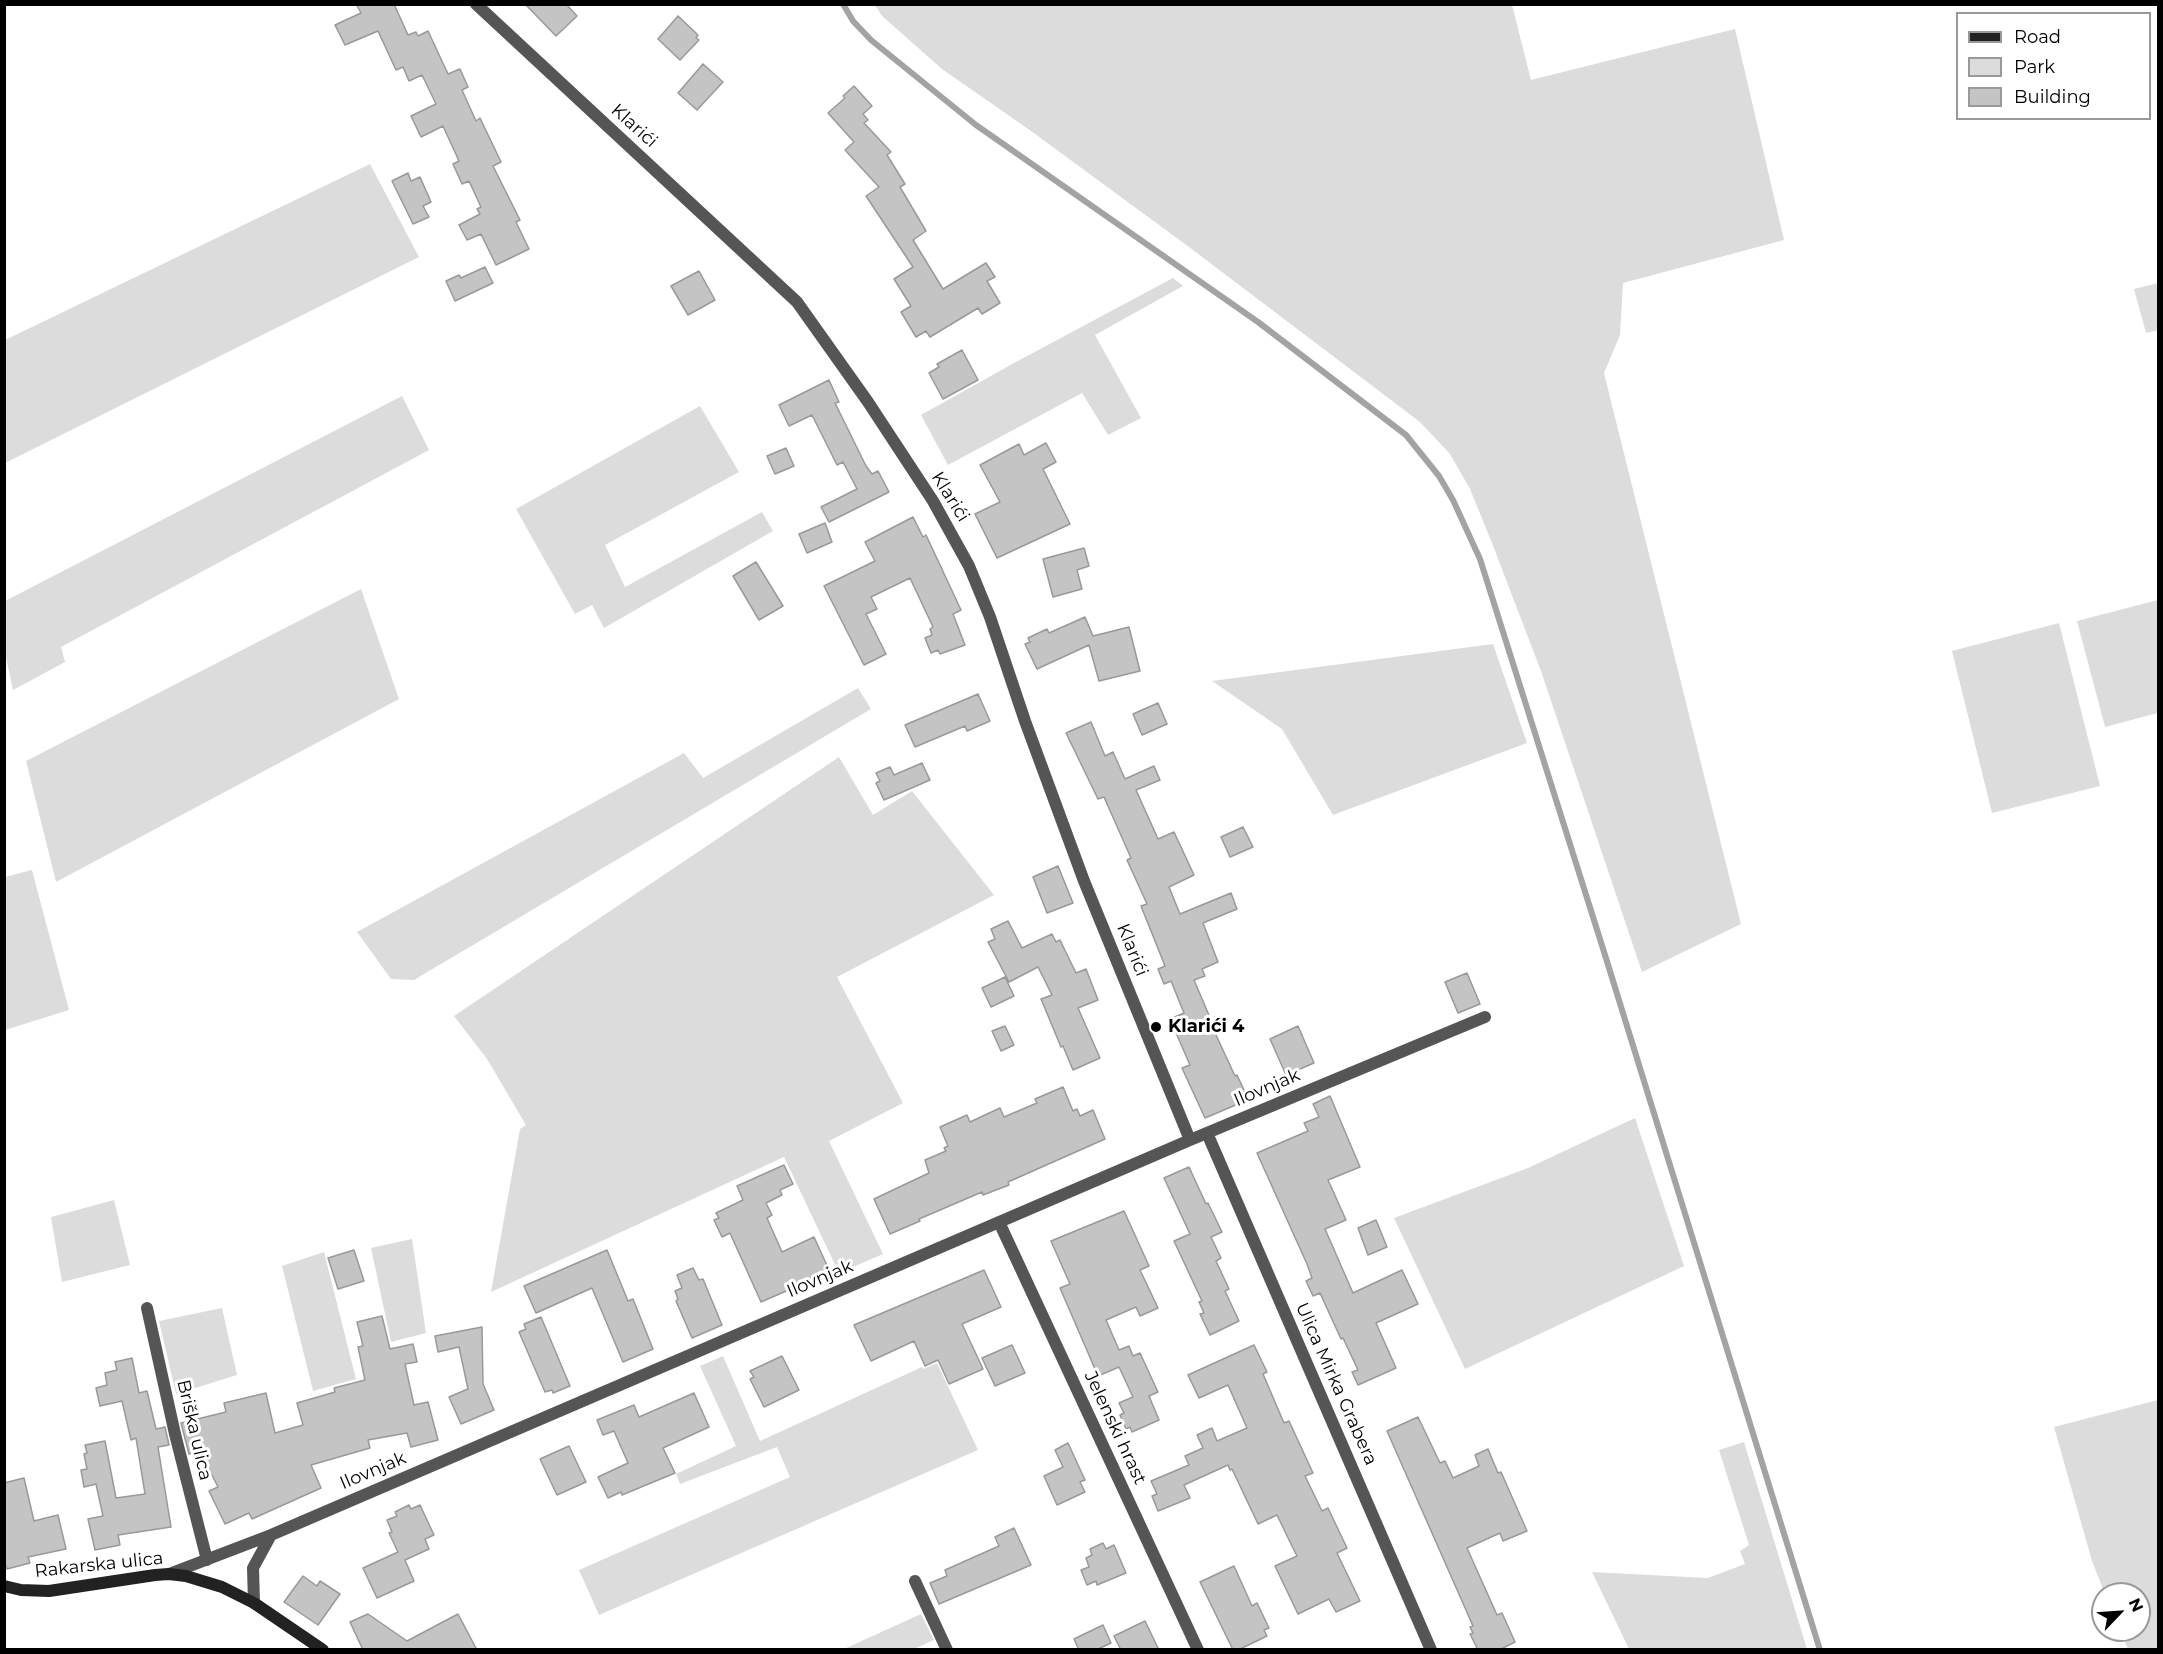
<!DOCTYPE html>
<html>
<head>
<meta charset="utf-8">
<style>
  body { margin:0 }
  #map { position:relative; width:2163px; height:1654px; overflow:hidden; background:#fff; font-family:Montserrat,sans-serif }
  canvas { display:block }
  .frame { position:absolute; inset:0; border:6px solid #000; pointer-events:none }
  .legend { position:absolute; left:1956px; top:12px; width:195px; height:108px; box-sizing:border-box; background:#fff; border:2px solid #999; margin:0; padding:8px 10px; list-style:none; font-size:18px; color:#000 }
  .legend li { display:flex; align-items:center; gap:12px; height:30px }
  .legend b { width:30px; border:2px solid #999 }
  .north { position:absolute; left:2091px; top:1582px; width:60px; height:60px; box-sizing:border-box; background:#fff; border:2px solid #999; border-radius:50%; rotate:65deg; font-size:16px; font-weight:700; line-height:24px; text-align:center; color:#000 }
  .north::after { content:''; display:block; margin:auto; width:21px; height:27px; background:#000; clip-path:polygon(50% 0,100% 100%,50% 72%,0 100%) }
</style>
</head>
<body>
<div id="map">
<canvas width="2163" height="1654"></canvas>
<div class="frame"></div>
<ul class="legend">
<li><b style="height:8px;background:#222"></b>Road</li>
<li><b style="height:16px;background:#dcdcdc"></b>Park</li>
<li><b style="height:16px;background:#c4c4c4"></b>Building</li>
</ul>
<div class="north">N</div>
</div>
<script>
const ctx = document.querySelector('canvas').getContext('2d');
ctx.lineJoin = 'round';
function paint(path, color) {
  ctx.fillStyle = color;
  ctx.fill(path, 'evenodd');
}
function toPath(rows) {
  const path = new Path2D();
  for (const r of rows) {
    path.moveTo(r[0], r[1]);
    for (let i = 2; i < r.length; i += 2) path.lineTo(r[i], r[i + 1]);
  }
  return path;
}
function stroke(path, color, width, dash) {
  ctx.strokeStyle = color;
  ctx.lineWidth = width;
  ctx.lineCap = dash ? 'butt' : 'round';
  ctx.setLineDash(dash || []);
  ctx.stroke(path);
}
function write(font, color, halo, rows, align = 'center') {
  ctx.font = font + ' Montserrat,sans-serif';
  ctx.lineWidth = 6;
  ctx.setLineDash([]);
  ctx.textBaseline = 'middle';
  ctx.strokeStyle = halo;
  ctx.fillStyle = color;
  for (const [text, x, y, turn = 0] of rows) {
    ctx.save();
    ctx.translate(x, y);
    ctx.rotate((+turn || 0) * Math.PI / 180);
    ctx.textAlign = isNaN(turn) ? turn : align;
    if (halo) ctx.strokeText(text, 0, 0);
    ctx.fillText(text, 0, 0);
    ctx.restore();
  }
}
const green = toPath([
  [875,5,1512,5,1531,80,1735,29,1784,240,1623,283,1620,335,1604,373,1741,924,1642,972,1541,671,1492,543,1470,489,1450,454,1420,422,1189,247,1031,131,942,69,882,16],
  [370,164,419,257,5,463,5,340],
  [1173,278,1183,286,1095,335,1141,418,1108,435,1082,393,948,465,921,415,1014,363],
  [2158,283,2158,330,2146,333,2134,289],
  [402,396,429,450,61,647,65,662,13,690,5,653,5,601],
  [700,406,739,472,605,545,625,587,762,512,773,531,604,628,592,605,575,614,516,509],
  [361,589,399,699,56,882,26,761],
  [2158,600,2158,713,2105,727,2077,621],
  [2059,623,2100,786,1992,813,1952,651],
  [1493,644,1527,743,1333,815,1282,729,1212,681],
  [858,688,871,709,414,980,391,979,357,932,684,753,703,778],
  [839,757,873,815,912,791,994,895,837,977,903,1103,829,1141,883,1254,839,1273,784,1157,491,1292,520,1129,526,1125,487,1059,454,1016],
  [32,870,69,1010,5,1030,5,877],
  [1635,1118,1684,1266,1465,1369,1394,1218,1528,1168],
  [114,1200,130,1265,62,1282,51,1217],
  [412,1239,426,1333,391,1342,371,1248],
  [324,1252,356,1379,313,1391,282,1266],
  [222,1308,237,1375,176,1394,159,1321],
  [723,1356,760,1441,922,1367,923,1369,937,1363,978,1450,599,1615,579,1570,790,1477,777,1447,680,1484,676,1474,736,1446,700,1366],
  [2158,1400,2158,1649,2128,1649,2120,1630,2139,1630,2139,1594,2105,1594,2092,1561,2054,1427],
  [1744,1442,1807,1649,1629,1649,1592,1572,1708,1578,1745,1564,1740,1551,1749,1545,1719,1450],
  [921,1614,934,1640,914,1649,844,1649]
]);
const stream = toPath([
  [843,4,853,21,871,40,976,125,1258,322,1406,435,1439,476,1453,500,1480,559,1605,955,1820,1650]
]);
const building = toPath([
  [356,4,394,4,408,35,416,32,418,36,428,31,448,74,460,69,468,87,462,90,476,121,480,118,501,162,493,166,520,220,516,222,529,249,496,265,481,234,467,240,459,225,480,214,477,209,481,207,469,181,462,184,453,164,459,161,443,126,421,137,411,116,436,104,422,75,409,81,403,67,396,70,378,31,345,45,335,25,361,13,356,4],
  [525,4,566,4,577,16,556,36,525,4],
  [678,16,698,35,696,38,699,40,680,60,658,39,678,16],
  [703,64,723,82,697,110,678,93,703,64],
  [854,86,872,106,863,114,868,120,864,123,891,152,887,155,905,184,900,187,926,231,913,240,943,289,986,263,995,277,987,281,1000,303,982,314,978,308,930,337,926,331,916,337,901,312,911,306,894,279,913,267,866,196,879,187,845,150,854,142,828,113,845,98,843,96,854,86],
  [408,173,411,181,420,177,431,202,423,206,429,217,413,224,392,181,408,173],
  [485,267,493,283,455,301,446,281,459,275,461,278,485,267],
  [699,271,715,300,688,315,671,286,699,271],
  [962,350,978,380,943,399,929,373,939,367,937,364,962,350],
  [829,380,839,402,835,403,866,466,872,474,878,471,889,492,829,522,821,507,857,489,843,462,837,465,812,415,789,426,779,405,829,380],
  [1046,443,1056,462,1043,469,1070,524,997,558,975,514,1000,502,980,465,1019,444,1024,455,1046,443],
  [786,448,794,466,775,474,767,456,786,448],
  [913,517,923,537,926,535,961,610,953,614,965,645,940,654,938,650,931,653,925,638,932,635,930,629,933,627,910,578,871,597,877,609,866,614,886,654,864,665,824,586,875,561,865,542,913,517],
  [825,523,832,542,807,553,799,534,825,523],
  [1084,548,1089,566,1077,570,1082,589,1053,597,1043,559,1084,548],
  [756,562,783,606,759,620,733,576,756,562],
  [1085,617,1093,636,1129,627,1140,671,1099,681,1089,645,1037,669,1025,644,1030,642,1028,638,1047,629,1049,633,1085,617],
  [978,694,990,721,967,731,965,726,915,747,905,725,978,694],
  [1158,703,1167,724,1142,735,1133,714,1158,703],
  [1091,722,1105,756,1113,752,1125,779,1154,766,1160,780,1136,790,1158,839,1174,832,1194,875,1169,887,1180,914,1231,893,1237,909,1203,923,1218,962,1202,969,1205,976,1194,980,1217,1034,1216,1035,1235,1076,1237,1075,1245,1092,1235,1097,1238,1104,1205,1118,1182,1068,1190,1065,1170,1019,1184,1013,1171,981,1164,984,1158,969,1165,966,1141,906,1147,904,1127,860,1131,858,1104,797,1098,799,1066,733,1091,722],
  [922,763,930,780,884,800,876,783,880,781,876,773,890,767,894,775,922,763],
  [1243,827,1253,847,1230,857,1221,837,1243,827],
  [1058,866,1073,903,1047,913,1033,877,1058,866],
  [1008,921,1022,948,1052,934,1056,942,1060,940,1076,973,1086,969,1098,1000,1078,1008,1100,1058,1073,1070,1063,1046,1061,1047,1041,999,1052,995,1038,967,1009,982,988,942,995,939,991,929,1008,921],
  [1467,973,1480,1004,1458,1013,1445,982,1467,973],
  [1005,977,1014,996,991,1007,982,988,1005,977],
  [1005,1026,1014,1045,1001,1051,992,1031,1005,1026],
  [1298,1026,1314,1063,1286,1075,1270,1039,1298,1026],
  [1063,1087,1073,1111,1077,1109,1080,1116,1093,1110,1105,1139,1008,1182,1009,1185,983,1195,982,1192,919,1219,920,1221,890,1234,874,1199,929,1173,925,1160,946,1151,944,1148,948,1146,940,1127,967,1115,970,1122,1000,1108,1004,1117,1037,1103,1035,1099,1063,1087],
  [1330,1096,1360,1167,1328,1180,1346,1220,1325,1229,1353,1293,1402,1270,1418,1304,1376,1323,1396,1368,1358,1385,1352,1372,1358,1370,1343,1338,1341,1339,1320,1293,1313,1296,1306,1281,1312,1278,1307,1264,1257,1153,1308,1131,1304,1123,1319,1117,1313,1104,1330,1096],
  [784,1165,793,1184,780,1190,782,1195,766,1203,772,1215,767,1218,782,1252,814,1237,830,1272,761,1302,730,1233,722,1237,714,1220,719,1218,716,1213,743,1200,737,1186,784,1165],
  [1189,1167,1206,1204,1208,1203,1222,1232,1211,1237,1221,1258,1216,1261,1229,1289,1225,1291,1239,1321,1210,1335,1200,1314,1204,1313,1199,1302,1202,1301,1174,1241,1190,1234,1164,1178,1189,1167],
  [1124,1211,1149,1266,1140,1270,1158,1308,1140,1316,1136,1307,1106,1320,1119,1350,1129,1346,1133,1356,1140,1353,1158,1392,1149,1396,1159,1420,1132,1432,1130,1427,1126,1429,1120,1415,1124,1413,1119,1403,1133,1397,1119,1367,1098,1376,1060,1288,1070,1284,1051,1241,1124,1211],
  [1376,1220,1387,1247,1368,1255,1358,1228,1376,1220],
  [354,1250,364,1281,338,1289,328,1258,354,1250],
  [607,1250,628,1301,633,1299,653,1349,623,1362,592,1288,536,1313,524,1286,607,1250],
  [693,1268,699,1280,703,1279,722,1325,692,1338,676,1301,678,1299,675,1291,682,1288,677,1275,693,1268],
  [984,1270,1001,1307,962,1324,983,1369,949,1384,938,1360,925,1366,914,1341,871,1361,854,1325,984,1270],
  [382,1316,390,1349,413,1344,417,1362,405,1364,414,1405,428,1402,438,1440,411,1447,407,1433,368,1440,370,1448,311,1465,321,1488,252,1519,249,1513,225,1524,209,1491,218,1487,200,1451,189,1454,181,1423,226,1412,224,1403,266,1393,275,1433,303,1425,297,1403,335,1392,334,1388,365,1380,358,1347,363,1346,357,1322,382,1316],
  [541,1317,570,1386,553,1393,552,1390,545,1392,519,1332,526,1329,524,1324,541,1317],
  [482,1327,483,1384,494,1410,461,1424,449,1397,468,1389,459,1347,438,1352,435,1336,482,1327],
  [1012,1345,1025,1373,995,1386,982,1358,1012,1345],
  [1254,1345,1267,1372,1263,1374,1284,1423,1289,1421,1313,1473,1305,1476,1322,1511,1328,1508,1347,1548,1337,1553,1360,1601,1336,1612,1329,1599,1298,1614,1275,1566,1297,1556,1290,1542,1277,1515,1258,1524,1232,1469,1230,1470,1228,1465,1184,1485,1190,1498,1158,1511,1152,1496,1157,1494,1151,1481,1189,1465,1185,1456,1203,1448,1197,1435,1212,1428,1217,1441,1247,1428,1228,1385,1199,1398,1188,1375,1254,1345],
  [782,1356,799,1390,764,1407,750,1379,754,1377,750,1371,782,1356],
  [132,1358,139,1393,147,1391,156,1429,165,1427,169,1445,158,1447,171,1527,118,1535,120,1545,95,1550,88,1519,103,1516,96,1484,84,1487,81,1470,87,1469,84,1454,87,1453,85,1445,105,1441,116,1498,145,1494,136,1438,131,1440,122,1401,100,1406,96,1388,107,1385,105,1373,117,1370,115,1362,132,1358],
  [694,1393,709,1427,663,1448,675,1473,622,1495,621,1492,608,1498,598,1477,628,1463,614,1431,603,1435,597,1420,634,1405,639,1417,694,1393],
  [1418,1417,1440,1463,1445,1461,1453,1478,1479,1466,1475,1455,1488,1449,1498,1473,1501,1472,1527,1531,1503,1541,1500,1533,1467,1548,1497,1615,1502,1613,1515,1642,1499,1650,1478,1650,1470,1634,1473,1633,1470,1627,1473,1626,1387,1431,1418,1417],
  [1068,1443,1085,1480,1080,1482,1085,1492,1057,1505,1044,1476,1063,1467,1055,1450,1068,1443],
  [569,1446,586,1482,557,1495,540,1459,569,1446],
  [24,1478,34,1521,58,1515,66,1549,28,1557,30,1563,7,1569,4,1561,4,1483,24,1478],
  [409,1505,411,1509,420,1505,434,1535,425,1539,429,1549,405,1560,414,1581,377,1598,363,1568,398,1552,389,1533,392,1532,387,1520,397,1516,395,1512,409,1505],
  [1014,1528,1031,1565,939,1604,930,1583,947,1576,945,1570,999,1546,995,1537,1014,1528],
  [1103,1543,1106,1549,1114,1545,1126,1573,1097,1585,1096,1581,1087,1585,1081,1570,1089,1567,1086,1558,1092,1555,1090,1549,1103,1543],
  [1234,1566,1252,1606,1257,1603,1269,1628,1264,1630,1267,1636,1238,1650,1233,1650,1200,1582,1234,1566],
  [303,1576,317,1586,320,1581,340,1594,318,1625,284,1602,303,1576],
  [368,1614,407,1641,458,1614,477,1650,363,1650,350,1622,368,1614],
  [1145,1621,1159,1650,1121,1650,1114,1636,1145,1621],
  [1103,1625,1111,1643,1096,1650,1079,1650,1074,1639,1103,1625]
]);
const minor = toPath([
  [476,4,797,302,868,402,933,501,969,566,990,617,1025,721,1084,881,1190,1140],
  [1207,1133,1431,1650],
  [999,1222,1198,1650],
  [147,1308,175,1434,207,1560],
  [169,1574,271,1535,1190,1140,1485,1017],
  [915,1581,947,1650],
  [254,1603,253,1568,271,1535]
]);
const secondary = toPath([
  [4,1586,21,1590,49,1591,155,1575,169,1574,186,1576,222,1587,254,1603,323,1650]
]);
const markers = [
  [1156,1027,6,"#000"]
];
const streetNames = [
  ["Klarići",634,126,42],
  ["Klarići",950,497,58],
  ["Klarići",1132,950,68],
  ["Ilovnjak",1267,1088,-23],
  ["Ilovnjak",820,1279,-23],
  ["Ulica Mirka Grabera",1336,1384,66],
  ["Jelenski hrast",1115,1428,65],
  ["Briška ulica",194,1430,77],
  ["Ilovnjak",373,1471,-23],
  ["Rakarska ulica",99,1565,-6]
];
const poiNames = [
  ["Klarići 4",1168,1027]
];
paint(green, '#dcdcdc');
stroke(stream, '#a3a3a3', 6);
paint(building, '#c4c4c4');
stroke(building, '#999', 1.5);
stroke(minor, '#555', 12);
stroke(secondary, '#222', 12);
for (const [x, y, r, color] of markers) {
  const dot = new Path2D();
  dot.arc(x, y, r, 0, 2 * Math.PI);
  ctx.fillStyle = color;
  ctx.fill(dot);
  stroke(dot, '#fff', 2);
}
write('18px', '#000', '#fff', streetNames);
write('bold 18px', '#000', '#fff', poiNames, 'left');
</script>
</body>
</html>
